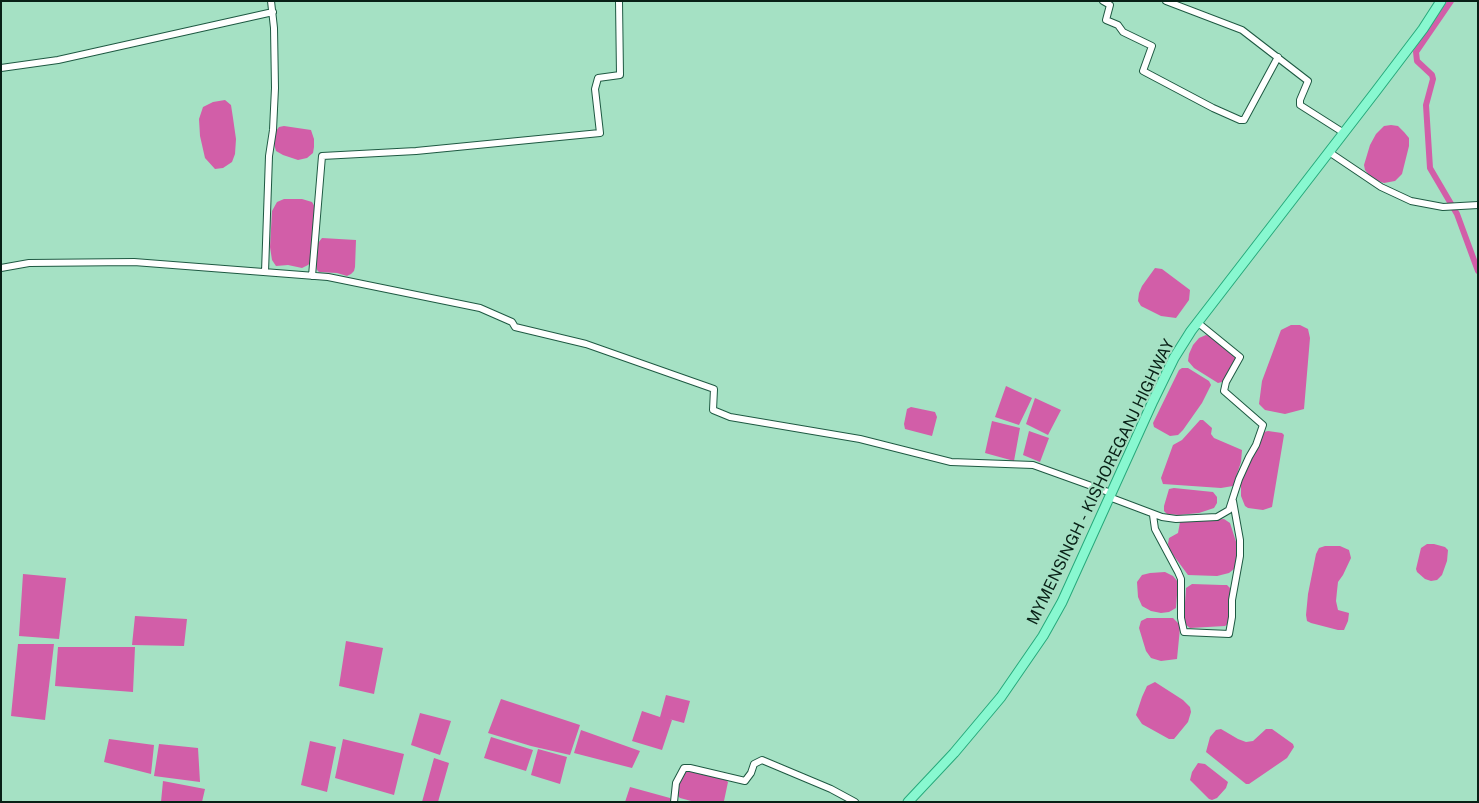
<!DOCTYPE html>
<html>
<head>
<meta charset="utf-8">
<style>
  body { margin:0 }
  #map { position:relative; width:1479px; height:803px; overflow:hidden; background:#a5e1c4; font-family:"Public Sans",sans-serif }
  canvas { display:block }
  .frame { position:absolute; inset:0; border:2px solid #082016; pointer-events:none }
</style>
</head>
<body>
<div id="map">
<canvas width="1479" height="803"></canvas>
<div class="frame"></div>
</div>
<script>
const ctx = document.querySelector('canvas').getContext('2d');
ctx.lineJoin = 'round';
function paint(path, color) {
  ctx.fillStyle = color;
  ctx.fill(path, 'evenodd');
}
function toPath(rows) {
  const path = new Path2D();
  for (const r of rows) {
    path.moveTo(r[0], r[1]);
    for (let i = 2; i < r.length; i += 2) path.lineTo(r[i], r[i + 1]);
  }
  return path;
}
function stroke(path, color, width, dash) {
  ctx.strokeStyle = color;
  ctx.lineWidth = width;
  ctx.lineCap = dash ? 'butt' : 'round';
  ctx.setLineDash(dash || []);
  ctx.stroke(path);
}
function write(font, color, halo, rows, align = 'center') {
  ctx.font = font + ' "Public Sans",sans-serif';
  ctx.lineWidth = 4;
  ctx.setLineDash([]);
  ctx.textBaseline = 'middle';
  ctx.strokeStyle = halo;
  ctx.fillStyle = color;
  for (const [text, x, y, turn = 0] of rows) {
    ctx.save();
    ctx.translate(x, y);
    ctx.rotate((+turn || 0) * Math.PI / 180);
    ctx.textAlign = isNaN(turn) ? turn : align;
    if (halo) ctx.strokeText(text, 0, 0);
    ctx.fillText(text, 0, 0);
    ctx.restore();
  }
}
const water = toPath([
  [225,100,231,105,233,118,236,139,235,154,232,162,223,168,215,169,205,158,200,136,199,119,203,107,213,102],
  [1391,125,1398,126,1404,132,1409,138,1409,146,1402,174,1395,181,1384,183,1375,180,1369,175,1365,170,1364,165,1370,145,1376,134,1384,126],
  [284,126,311,130,314,139,314,147,313,153,307,158,298,160,283,155,276,151,274,144,276,131,279,127],
  [284,199,302,199,312,202,315,207,311,262,308,265,302,268,288,265,276,266,272,260,270,247,272,211,277,202],
  [322,238,356,240,355,267,354,271,351,274,347,276,337,273,319,272,317,270,315,260,318,243],
  [1155,268,1162,269,1190,290,1189,300,1176,318,1161,316,1141,306,1138,301,1139,293,1142,286],
  [1291,325,1300,325,1308,329,1310,338,1304,409,1285,414,1265,410,1259,404,1262,381,1281,330],
  [1206,335,1210,336,1236,356,1236,360,1229,372,1222,382,1218,383,1194,368,1188,361,1189,354,1193,345,1199,338],
  [1182,368,1188,368,1209,381,1211,385,1202,403,1183,430,1178,435,1170,436,1154,427,1153,423,1179,370],
  [1006,386,1032,398,1019,425,995,417],
  [1035,398,1061,410,1048,435,1026,424],
  [911,407,935,412,937,417,932,436,905,429,904,424,907,409],
  [1200,420,1203,420,1212,428,1211,434,1214,438,1242,450,1241,462,1233,486,1221,488,1163,484,1161,478,1173,445,1182,440],
  [992,421,1020,428,1014,461,985,453],
  [1029,431,1049,438,1040,462,1023,455],
  [1268,431,1282,433,1284,435,1272,507,1263,510,1248,508,1245,506,1241,496,1241,479,1246,468,1258,448,1264,432],
  [1174,488,1213,492,1217,497,1217,503,1214,508,1199,513,1179,515,1167,514,1164,511,1164,506,1169,489],
  [1224,519,1230,523,1238,548,1237,559,1234,569,1229,573,1217,576,1188,575,1171,552,1168,544,1169,538,1178,533,1180,522],
  [1427,544,1434,544,1445,547,1448,550,1447,561,1442,575,1437,580,1431,581,1425,579,1417,572,1416,569,1421,548],
  [1325,546,1340,546,1349,550,1351,558,1343,575,1338,582,1337,591,1336,601,1338,610,1349,613,1348,621,1344,630,1338,630,1311,623,1307,621,1306,615,1308,594,1316,554,1319,548],
  [1165,572,1173,576,1178,582,1176,608,1169,612,1161,613,1151,611,1142,606,1138,597,1137,582,1142,575,1150,573],
  [23,574,66,578,59,639,19,636],
  [1192,584,1222,585,1227,585,1230,588,1231,598,1229,623,1225,626,1190,628,1186,625,1184,618,1186,588],
  [135,616,187,619,184,646,132,645],
  [1147,618,1173,618,1179,624,1180,628,1177,659,1161,661,1151,658,1146,651,1139,628,1141,621],
  [346,641,383,648,374,694,339,686],
  [18,644,54,644,45,720,11,716],
  [58,647,135,647,133,692,55,686],
  [1155,682,1183,700,1190,707,1191,712,1188,722,1174,739,1169,739,1142,724,1136,715,1142,697,1147,686],
  [666,695,690,701,684,723,669,719,672,720,662,750,632,741,642,711,660,717],
  [501,699,580,725,570,755,531,746,488,733],
  [420,713,451,721,440,755,411,745],
  [1221,729,1238,739,1246,742,1253,741,1266,729,1272,729,1293,744,1294,747,1287,758,1249,784,1246,784,1206,752,1210,737,1216,730],
  [581,730,640,751,632,768,574,753],
  [491,737,533,750,526,771,484,758],
  [109,739,154,745,151,774,104,762],
  [343,739,404,754,394,795,335,778],
  [310,741,336,747,327,792,301,785],
  [159,744,198,748,200,782,154,776],
  [538,749,567,757,560,784,531,775],
  [434,758,449,763,438,802,422,802],
  [1198,763,1205,764,1228,782,1226,788,1217,798,1212,800,1209,799,1190,780,1192,772],
  [689,771,726,780,728,782,724,801,695,802,680,798,676,794,678,786,685,772],
  [163,781,205,789,202,802,161,802],
  [630,787,670,798,671,802,625,802]
]);
const canal = toPath([
  [1451,1,1416,52,1417,61,1432,75,1433,79,1426,105,1430,168,1457,214,1478,271]
]);
const minor = toPath([
  [1103,1,1110,5,1106,20,1118,25,1123,32,1152,46,1143,71,1213,108,1240,120,1244,120,1278,57],
  [1166,1,1242,30,1308,81,1300,100,1300,105,1344,133],
  [1,68,58,60,273,12],
  [1329,152,1381,187,1411,201,1443,207,1478,205],
  [1,268,29,263,134,262,328,277,480,308,512,322,515,327,586,344,714,389,713,410,730,417,860,439,951,462,1033,465,1111,493],
  [265,272,269,156,273,130,275,88,274,28,271,1],
  [312,276,322,156,416,151,600,133,595,89,598,78,620,75,619,1],
  [1109,497,1162,517,1176,519,1217,517,1229,510,1239,479,1249,457,1256,445,1263,425,1224,391,1226,382,1240,357,1197,322],
  [1153,515,1155,529,1178,572,1181,579,1181,618,1184,632,1229,634,1232,617,1232,600,1240,556,1240,540,1233,501],
  [674,802,676,783,684,768,690,768,745,781,751,773,754,764,762,760,831,789,855,802]
]);
const major = toPath([
  [908,802,954,753,1001,697,1043,636,1062,602,1153,401,1174,358,1191,331,1376,91,1423,29,1441,1]
]);
const streetNames = [
  ["MYMENSINGH - KISHOREGANJ HIGHWAY",1101,482,-64]
];
paint(water, '#d25ea8');
stroke(canal, '#d25ea8', 6);
stroke(minor, '#1e5942', 8);
stroke(major, '#27a97b', 11);
stroke(minor, '#fff', 6);
stroke(major, '#88f8d0', 9);
write('16px', '#082016', '#a5e1c4', streetNames);
</script>
</body>
</html>
